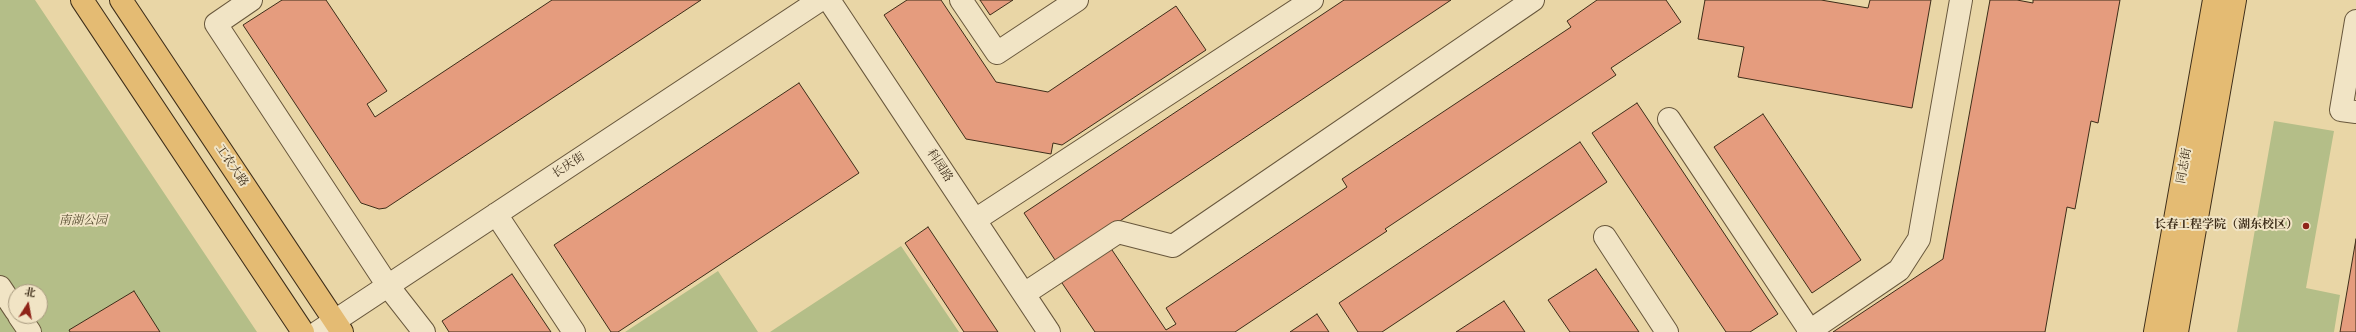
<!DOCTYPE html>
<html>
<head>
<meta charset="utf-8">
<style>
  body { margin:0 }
  #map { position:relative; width:2356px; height:332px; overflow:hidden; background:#e9d6a6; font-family:"IM FELL DW Pica","Noto Serif SC",serif }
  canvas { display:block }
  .north { position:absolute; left:8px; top:284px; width:40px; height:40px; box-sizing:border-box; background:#f1e4c5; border:1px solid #a99b80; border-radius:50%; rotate:11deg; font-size:11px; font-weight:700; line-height:16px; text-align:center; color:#3d2d19 }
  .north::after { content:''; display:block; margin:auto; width:14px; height:18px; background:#8f2418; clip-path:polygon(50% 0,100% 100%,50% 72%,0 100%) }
</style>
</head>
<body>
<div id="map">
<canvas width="2356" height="332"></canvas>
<div class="north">北</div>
</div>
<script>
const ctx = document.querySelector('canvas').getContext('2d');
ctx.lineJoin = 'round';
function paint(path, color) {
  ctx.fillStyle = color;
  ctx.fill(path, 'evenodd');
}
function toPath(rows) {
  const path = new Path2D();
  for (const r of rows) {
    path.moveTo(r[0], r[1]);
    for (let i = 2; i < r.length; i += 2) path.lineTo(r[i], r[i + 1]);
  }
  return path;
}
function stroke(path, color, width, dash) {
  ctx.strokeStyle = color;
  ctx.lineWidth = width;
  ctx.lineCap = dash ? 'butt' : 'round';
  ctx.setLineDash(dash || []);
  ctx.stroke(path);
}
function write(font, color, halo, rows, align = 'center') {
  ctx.font = font + ' "IM FELL DW Pica","Noto Serif SC",serif';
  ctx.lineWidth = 4;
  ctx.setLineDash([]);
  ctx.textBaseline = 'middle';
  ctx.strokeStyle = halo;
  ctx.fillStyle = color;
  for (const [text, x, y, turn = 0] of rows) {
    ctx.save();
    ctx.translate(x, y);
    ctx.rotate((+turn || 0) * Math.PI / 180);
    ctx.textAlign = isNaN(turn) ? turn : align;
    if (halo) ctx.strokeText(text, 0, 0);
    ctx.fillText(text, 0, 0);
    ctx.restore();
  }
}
const green = toPath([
  [0,0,35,0,257,332,0,332],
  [16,292,40,292,40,316,16,316],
  [2274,121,2334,131,2306,288,2340,295,2334,332,2237,332],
  [901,246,959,332,770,332],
  [718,271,758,332,625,332]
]);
const building = toPath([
  [282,0,326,0,387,91,367,104,375,117,552,0,701,0,386,208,379,209,361,203,243,25,282,0],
  [907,0,941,0,996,82,1048,92,1176,6,1206,50,1062,145,1053,143,1051,154,966,139,884,15,907,0],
  [980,0,1013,0,990,15,980,0],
  [1344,0,1451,0,1057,263,1024,213,1344,0],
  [1597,0,1666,0,1681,22,1611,68,1616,75,1385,229,1387,231,1235,332,1095,332,1060,280,1110,247,1166,330,1176,324,1166,308,1347,187,1342,179,1571,27,1567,21,1597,0],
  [1705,0,1821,0,1868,8,1870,0,1931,0,1912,108,1738,77,1744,47,1698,39,1705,0],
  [1990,0,2017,0,2033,3,2033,0,2120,0,2098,123,2091,121,2075,209,2067,207,2045,332,1833,332,1943,259,1990,0],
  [799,83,859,173,618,332,611,332,554,245,799,83],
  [1637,103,1778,314,1750,332,1726,332,1592,133,1637,103],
  [1763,114,1861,260,1812,293,1714,147,1763,114],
  [1580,142,1607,182,1382,332,1358,332,1339,303,1580,142],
  [928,227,998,332,964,332,905,243,928,227],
  [2356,239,2356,332,2340,332,2356,239],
  [1596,269,1639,332,1570,332,1548,300,1596,269],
  [512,274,551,332,449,332,442,321,512,274],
  [134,291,160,332,70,332,69,330,134,291],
  [1504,301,1525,332,1456,332,1504,301],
  [1317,314,1329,332,1290,332,1317,314]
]);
const minor = toPath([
  [251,0,216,24,388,286,424,332],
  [829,0,1049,332],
  [961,0,997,53,1077,0],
  [2356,21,2341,110,2356,112],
  [1669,119,1810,331],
  [496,214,574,332],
  [975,220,1312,0],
  [1605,237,1667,332],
  [0,287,16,311],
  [1024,294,1118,232,1173,246,1533,0],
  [19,316,30,332],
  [318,332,820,0],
  [1808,332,1899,270,1919,239,1961,0]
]);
const major = toPath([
  [82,0,303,332],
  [121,0,342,332],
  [2155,332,2214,0],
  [2177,332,2235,0]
]);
const markers = [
  [2306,226,4,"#8f2418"]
];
const streetNames = [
  ["工农大路",231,166,56],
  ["长庆街",569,166,-33],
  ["科园路",939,166,57],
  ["同志街",2185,166,-80]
];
const parkNames = [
  ["南湖公园",83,222]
];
const poiNames = [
  ["长春工程学院（湖东校区）",2298,226]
];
paint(green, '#b4be88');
paint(building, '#e59c7e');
stroke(building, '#3d2d19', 1);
stroke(minor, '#68573c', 24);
stroke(major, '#3d2d19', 24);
stroke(minor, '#f1e4c5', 22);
stroke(major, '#e4bb73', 22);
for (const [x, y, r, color] of markers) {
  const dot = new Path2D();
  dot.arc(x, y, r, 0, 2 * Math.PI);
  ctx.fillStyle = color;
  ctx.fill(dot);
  stroke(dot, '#f1e4c5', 1.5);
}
write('12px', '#3d2d19', '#f1e4c5', streetNames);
write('italic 12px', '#554a2f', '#f1e4c5', parkNames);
write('bold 12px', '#3d2d19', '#f1e4c5', poiNames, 'right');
</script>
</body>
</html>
